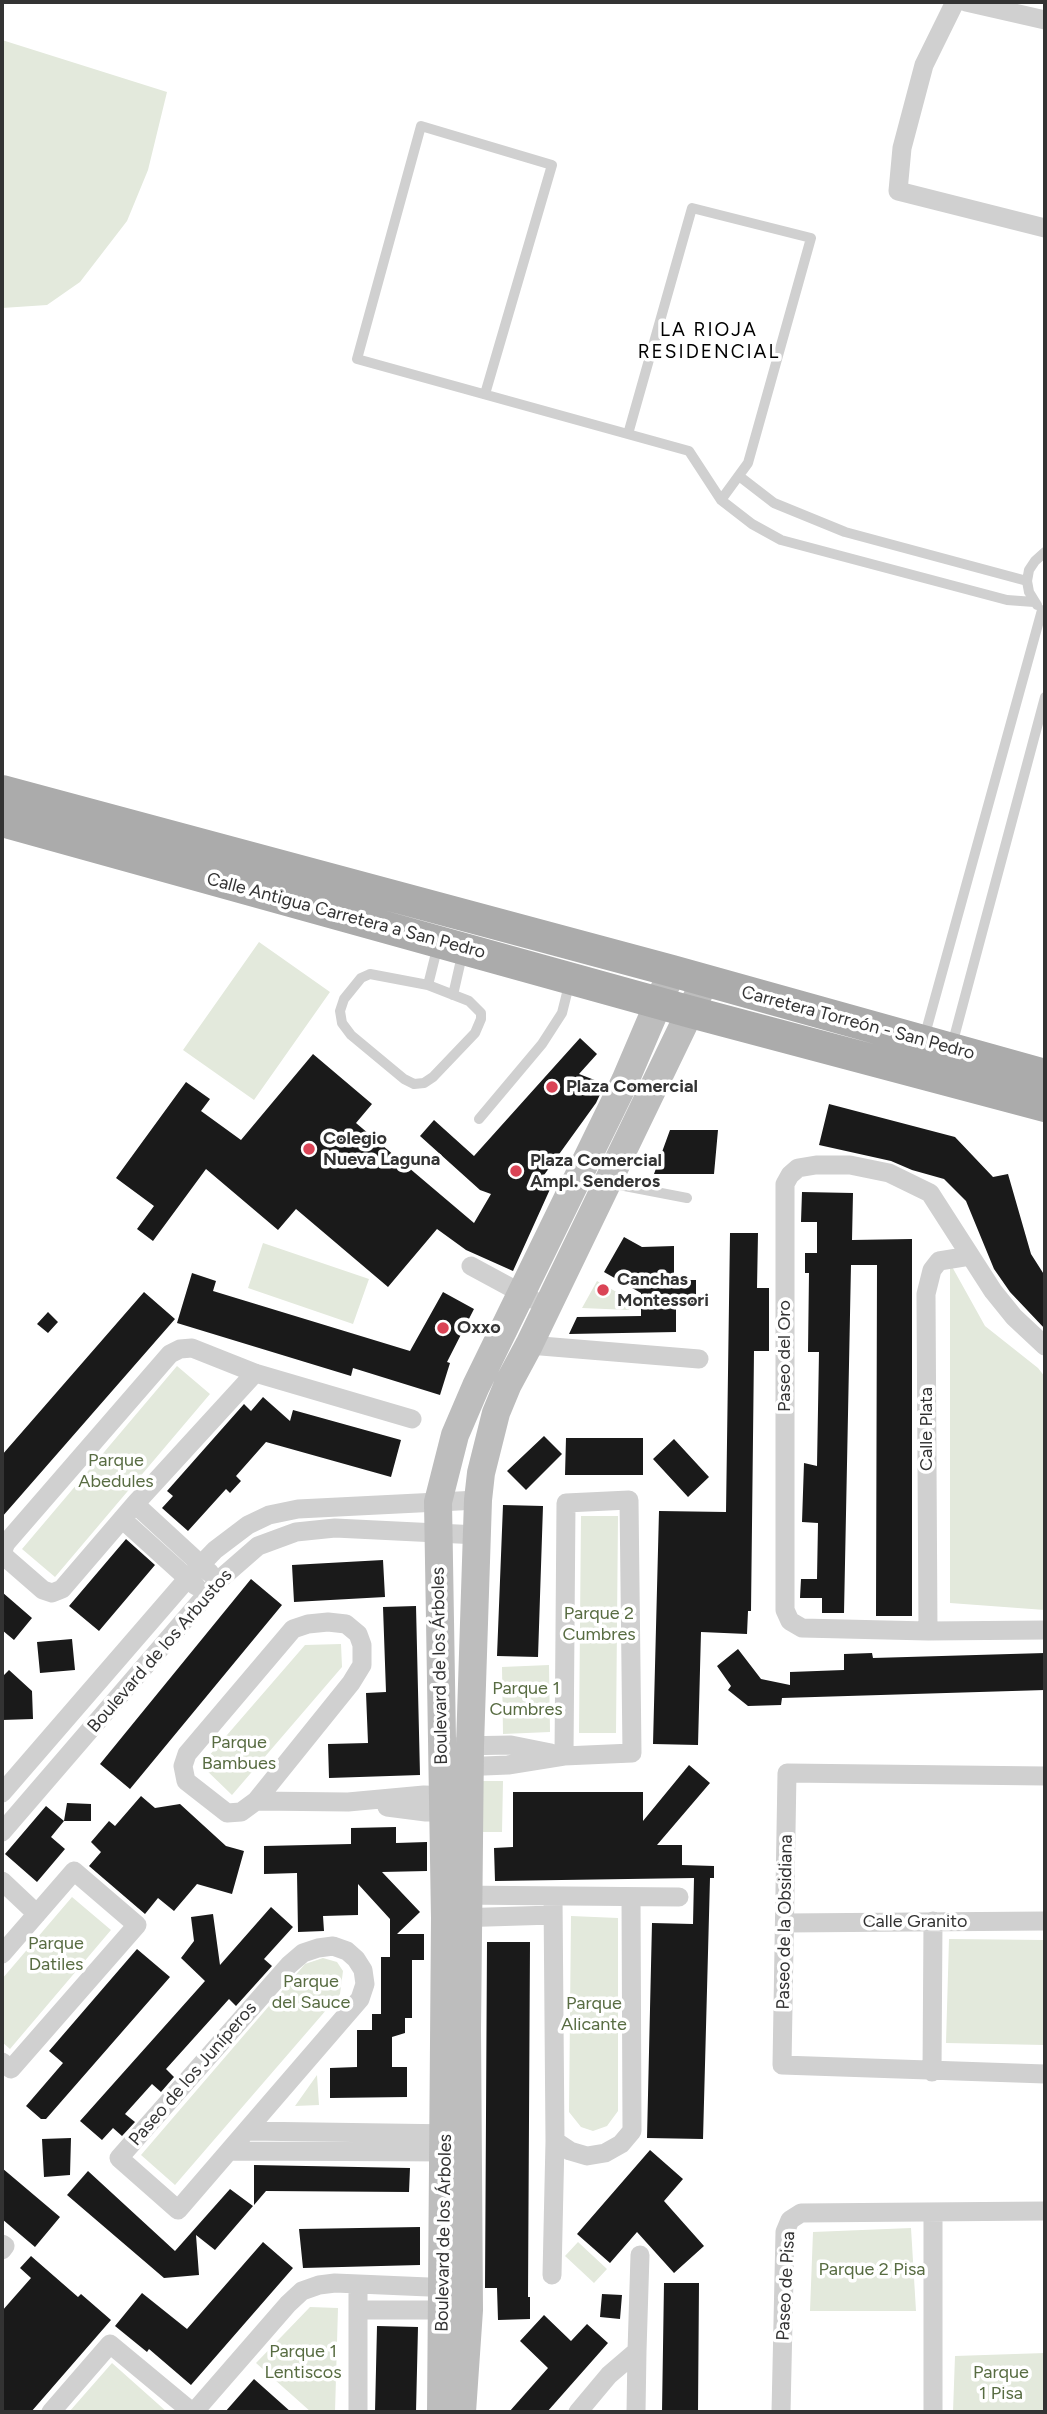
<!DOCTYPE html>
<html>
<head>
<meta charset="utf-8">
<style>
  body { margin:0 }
  #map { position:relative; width:1047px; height:2414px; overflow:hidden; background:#fff; font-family:Figtree,sans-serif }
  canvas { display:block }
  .frame { position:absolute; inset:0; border:4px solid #333; pointer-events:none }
</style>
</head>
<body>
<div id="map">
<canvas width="1047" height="2414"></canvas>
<div class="frame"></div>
</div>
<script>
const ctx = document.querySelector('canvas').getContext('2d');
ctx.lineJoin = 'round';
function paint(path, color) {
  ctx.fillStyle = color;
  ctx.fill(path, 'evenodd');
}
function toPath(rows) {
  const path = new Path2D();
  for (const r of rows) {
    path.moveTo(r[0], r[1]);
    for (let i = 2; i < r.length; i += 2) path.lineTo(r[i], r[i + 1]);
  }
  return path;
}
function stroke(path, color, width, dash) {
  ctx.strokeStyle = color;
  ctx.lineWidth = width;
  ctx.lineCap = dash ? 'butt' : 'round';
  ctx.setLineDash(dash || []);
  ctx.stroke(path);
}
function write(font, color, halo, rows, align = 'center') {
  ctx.font = font + ' Figtree,sans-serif';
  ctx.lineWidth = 7;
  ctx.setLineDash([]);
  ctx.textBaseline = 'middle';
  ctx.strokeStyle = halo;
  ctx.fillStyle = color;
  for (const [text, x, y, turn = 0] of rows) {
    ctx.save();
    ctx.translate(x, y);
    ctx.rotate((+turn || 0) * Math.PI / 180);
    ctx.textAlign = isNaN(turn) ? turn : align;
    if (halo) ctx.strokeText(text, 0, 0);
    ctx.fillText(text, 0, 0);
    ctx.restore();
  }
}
const green = toPath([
  [2,40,167,92,148,170,127,221,80,282,47,305,2,308],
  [259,942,330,992,254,1100,183,1050],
  [263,1243,369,1279,353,1324,248,1288],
  [950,1263,985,1326,1038,1368,1045,1377,1045,1610,950,1603],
  [597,1281,629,1299,629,1310,582,1308],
  [177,1366,210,1394,55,1577,22,1549],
  [581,1516,618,1516,616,1733,579,1733],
  [341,1644,342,1667,232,1795,201,1765,305,1645],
  [549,1665,550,1732,503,1734,502,1667],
  [481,1781,503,1781,502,1832,480,1832],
  [72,1897,111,1930,10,2049,2,2042,2,1979],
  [571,1916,618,1918,618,2111,607,2126,593,2131,581,2127,569,2112],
  [949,1939,1045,1940,1045,2045,946,2043],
  [323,1958,337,1962,343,1971,340,1994,175,2185,141,2155,305,1964],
  [317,2075,319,2105,295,2106],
  [911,2228,916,2311,810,2311,813,2232],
  [578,2242,607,2269,594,2283,565,2256],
  [310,2307,338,2308,335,2412,311,2412,256,2363],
  [1045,2353,1045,2412,953,2412,955,2356],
  [112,2363,167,2412,69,2412]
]);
const building = toPath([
  [580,1038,597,1054,579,1074,605,1084,596,1103,539,1182,551,1187,513,1271,466,1250,437,1229,388,1287,296,1209,278,1230,206,1169,153,1241,137,1229,154,1206,116,1178,186,1082,210,1099,201,1111,241,1140,313,1054,372,1104,356,1123,474,1223,491,1194,480,1190,420,1136,434,1120,474,1156],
  [829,1104,955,1137,993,1177,1008,1174,1031,1254,1045,1276,1045,1329,1010,1292,994,1269,966,1201,944,1179,912,1170,891,1161,819,1145],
  [670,1130,718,1130,714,1174,654,1174],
  [802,1192,853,1193,852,1240,912,1239,912,1616,876,1616,877,1265,851,1265,844,1613,822,1613,822,1598,800,1598,801,1579,817,1579,818,1523,802,1522,804,1463,817,1466,819,1352,808,1352,809,1273,805,1273,805,1253,817,1253,817,1222,801,1222],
  [730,1233,758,1233,757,1288,769,1288,769,1351,754,1351,751,1611,748,1611,747,1634,701,1632,698,1745,653,1744,659,1511,726,1512],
  [624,1237,642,1247,674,1246,674,1280,696,1280,696,1306,676,1306,676,1332,569,1334,577,1317,641,1316,641,1293,604,1272],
  [192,1273,216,1281,213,1291,410,1351,443,1292,474,1309,447,1362,450,1363,440,1395,353,1368,351,1376,177,1323],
  [144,1292,175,1319,2,1517,2,1455],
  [48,1312,58,1322,48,1333,37,1324],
  [263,1397,290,1421,293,1410,401,1440,391,1477,266,1442,236,1476,241,1481,230,1493,226,1489,188,1531,162,1508,173,1496,167,1491,244,1404,251,1411],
  [544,1436,562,1454,526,1490,507,1471],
  [566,1438,643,1438,643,1475,565,1475],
  [674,1439,709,1477,688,1497,653,1459],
  [503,1505,543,1506,538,1657,497,1656],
  [126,1539,155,1565,99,1631,69,1606],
  [383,1560,385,1597,294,1602,292,1565],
  [251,1579,282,1605,130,1789,100,1764],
  [2,1592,32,1618,14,1640,2,1630],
  [416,1606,420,1775,329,1778,328,1744,368,1743,366,1693,386,1692,383,1607],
  [72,1639,75,1670,40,1673,37,1642],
  [738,1649,761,1679,790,1685,790,1672,844,1670,844,1654,872,1653,873,1658,1045,1653,1045,1690,782,1698,781,1705,748,1706,728,1690,731,1686,717,1666],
  [9,1670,32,1691,33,1719,2,1720,2,1677],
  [689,1765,710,1783,657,1845,682,1845,682,1865,714,1866,714,1878,710,1878,703,2139,647,2138,652,1923,693,1924,694,1878,495,1881,494,1848,513,1847,513,1792,643,1792,643,1821],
  [141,1796,155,1808,180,1804,226,1846,244,1851,232,1894,197,1884,174,1911,158,1898,145,1914,89,1866,101,1852,91,1842,109,1821,115,1826],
  [67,1803,91,1804,91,1821,64,1821],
  [46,1806,64,1821,51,1837,65,1849,37,1882,5,1854],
  [396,1827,396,1843,427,1842,427,1871,382,1872,420,1912,397,1934,424,1934,424,1960,412,1960,412,2018,405,2018,405,2033,392,2037,392,2067,407,2067,407,2097,330,2098,330,2068,357,2067,357,2030,372,2030,372,2014,381,2014,381,1957,390,1957,390,1919,358,1884,358,1915,323,1916,324,1931,298,1932,297,1873,264,1874,264,1846,351,1844,351,1828],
  [271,1907,293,1927,264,1959,272,1966,236,2006,229,1999,166,2069,174,2077,161,2092,152,2084,125,2114,135,2122,122,2136,113,2128,102,2140,80,2121,205,1981,181,1958,194,1941,191,1917,213,1914,220,1965],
  [487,1942,530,1942,528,2297,530,2297,530,2319,498,2320,497,2288,485,2288],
  [137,1949,170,1977,46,2119,41,2119,26,2106,63,2063,49,2051],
  [71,2138,70,2175,44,2177,42,2139],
  [650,2150,683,2179,664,2201,704,2246,674,2273,637,2232,610,2263,577,2234],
  [254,2165,410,2168,409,2192,266,2191,254,2205],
  [2,2168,60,2217,35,2247,2,2219],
  [88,2171,175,2251,230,2189,253,2206,215,2250,196,2235,199,2275,164,2278,67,2195],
  [420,2227,420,2265,303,2268,299,2229],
  [263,2242,293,2268,191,2385,149,2349,147,2352,115,2326,142,2293,187,2329],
  [31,2256,78,2297,81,2294,111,2320,31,2412,2,2412,2,2311,31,2278,20,2268],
  [664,2283,699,2283,698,2412,662,2412],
  [602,2294,622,2295,620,2319,600,2317],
  [544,2315,571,2341,587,2324,608,2343,547,2412,509,2412,548,2368,520,2341],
  [377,2326,418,2327,416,2412,375,2412],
  [254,2379,291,2412,225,2412]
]);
const service = toPath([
  [485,394,552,165,421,126,357,359,689,451,721,500,752,524,781,540,1007,600,1034,602],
  [628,434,692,208,811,238,748,463,721,500],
  [739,476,774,503,845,532,1027,581],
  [1037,605,1029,592,1027,581,1029,570,1035,561,1045,552],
  [370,974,428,985,469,1001,481,1013,481,1019,475,1033,433,1077,424,1083,414,1084,404,1079,351,1035,342,1023,340,1011,344,999,361,978,370,974],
  [428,985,438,945],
  [453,995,463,951],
  [924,1038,1042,610],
  [952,1045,1045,697],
  [479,1119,542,1044,562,1013,570,981],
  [609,1183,687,1198]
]);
const minor = toPath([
  [955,2,924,65,902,148,898,191,1045,228],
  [966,2,1045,20],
  [471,1266,532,1299],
  [529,1345,699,1359],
  [1045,1346,1014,1317,993,1291,930,1193,889,1173,850,1165,816,1165,798,1168,790,1175,785,1184,785,1610,790,1621,802,1628,928,1631,1045,1630],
  [255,1373,135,1504,62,1589,52,1593,43,1590,5,1557,3,1550,6,1543,170,1354,180,1349,192,1348,255,1373,412,1419],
  [135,1504,210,1573],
  [122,1519,196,1586],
  [328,1622,346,1624,358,1634,362,1645,362,1665,351,1683,256,1801,241,1812,227,1813,186,1781,183,1766,187,1754,293,1629,308,1624,328,1622],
  [928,1631,926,1294,932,1270,939,1261,970,1256],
  [460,1746,511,1745,551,1753],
  [460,1767,508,1765,564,1756,632,1753,629,1500,566,1503,564,1756],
  [1045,1776,787,1773,782,2065,1045,2074],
  [2,1793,188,1578,215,1550,248,1525,269,1515,298,1509,478,1500],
  [256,1801,348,1802,424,1795,454,1796],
  [387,1807,426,1812,455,1812],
  [2,1832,219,1580,258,1546,296,1532,335,1528,478,1535],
  [2,1881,37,1914],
  [456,1895,679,1897],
  [456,1918,553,1915],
  [785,1923,1045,1921],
  [333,1946,347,1951,356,1959,363,1970,365,1984,360,1999,178,2210,119,2158,289,1965,303,1953,318,1948,333,1946],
  [2,1954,74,1871,137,1925,11,2069,2,2062],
  [932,2072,933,1921],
  [248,2131,456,2134],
  [555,2141,570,2151,587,2156,605,2153,621,2144,632,2131,631,1897],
  [230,2151,453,2152],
  [2,2244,5,2246,2,2250],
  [552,2275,555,2141,553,1896],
  [358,2310,452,2310],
  [51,2412,110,2344,192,2412],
  [194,2412,288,2304,302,2291,319,2285,335,2283,452,2288],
  [358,2412,358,2284],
  [578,2412,609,2375,637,2351,640,2255],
  [636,2412,637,2351],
  [781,2412,785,2232,790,2220,801,2213,1045,2211],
  [933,2412,933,2212]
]);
const secondary = toPath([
  [441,2412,445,1918,438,1502,455,1435,476,1386,625,1081,672,971],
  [462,2412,469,2310,467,2030,470,1746,478,1500,481,1473,496,1413,508,1384,529,1345,700,991]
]);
const primary = toPath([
  [2,791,672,971,1045,1075],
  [2,821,691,1012,1045,1106]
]);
const markers = [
  [552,1087,7,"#da4456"],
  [309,1149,7,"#da4456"],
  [516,1171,7,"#da4456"],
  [603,1290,7,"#da4456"],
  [443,1328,7,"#da4456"]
];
const streetNames = [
  ["Calle Antigua Carretera a San Pedro",346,916,15],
  ["Carretera Torreón - San Pedro",858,1023,15],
  ["Paseo del Oro",785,1356,-90],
  ["Calle Plata",927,1429,-90],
  ["Boulevard de los Arbustos",160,1651,-49],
  ["Boulevard de los Árboles",440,1666,-91],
  ["Paseo de la Obsidiana",785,1922,-89],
  ["Calle Granito",915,1922],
  ["Paseo de los Juníperos",193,2074,-49],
  ["Boulevard de los Árboles",444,2233,-89],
  ["Paseo de Pisa",786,2286,-87]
];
const poiNames = [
  ["Plaza Comercial",566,1087],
  ["Colegio",323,1139],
  ["Nueva Laguna",323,1160],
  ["Plaza Comercial",530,1161],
  ["Ampl. Senderos",530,1182],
  ["Canchas",617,1280],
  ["Montessori",617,1301],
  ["Oxxo",457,1328]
];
const parkNames = [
  ["Parque",116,1461],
  ["Abedules",116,1482],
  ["Parque 2",599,1614],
  ["Cumbres",599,1635],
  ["Parque 1",526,1689],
  ["Cumbres",526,1710],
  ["Parque",239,1743],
  ["Bambues",239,1764],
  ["Parque",56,1944],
  ["Datiles",56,1965],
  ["Parque",311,1982],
  ["del Sauce",311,2003],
  ["Parque",594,2004],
  ["Alicante",594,2025],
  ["Parque 2 Pisa",872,2270],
  ["Parque 1",303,2352],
  ["Lentiscos",303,2373],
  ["Parque",1001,2373],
  ["1 Pisa",1001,2394]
];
const neighbourhoodNames = [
  ["LA RIOJA",709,330],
  ["RESIDENCIAL",709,352]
];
paint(green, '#e3e9dc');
paint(building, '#1a1a1a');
stroke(service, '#d0d0d0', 10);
stroke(minor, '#d0d0d0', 19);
stroke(secondary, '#bdbdbd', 28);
stroke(primary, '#ababab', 32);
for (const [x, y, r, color] of markers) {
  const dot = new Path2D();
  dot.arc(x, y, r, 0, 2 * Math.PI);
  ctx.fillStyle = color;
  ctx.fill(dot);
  stroke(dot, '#fff', 2.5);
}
write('18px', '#333', '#fff', streetNames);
write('bold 18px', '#333', '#fff', poiNames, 'left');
write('18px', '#586c42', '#fff', parkNames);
ctx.letterSpacing = '2px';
write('19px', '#000', '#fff', neighbourhoodNames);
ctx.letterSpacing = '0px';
</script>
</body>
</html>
